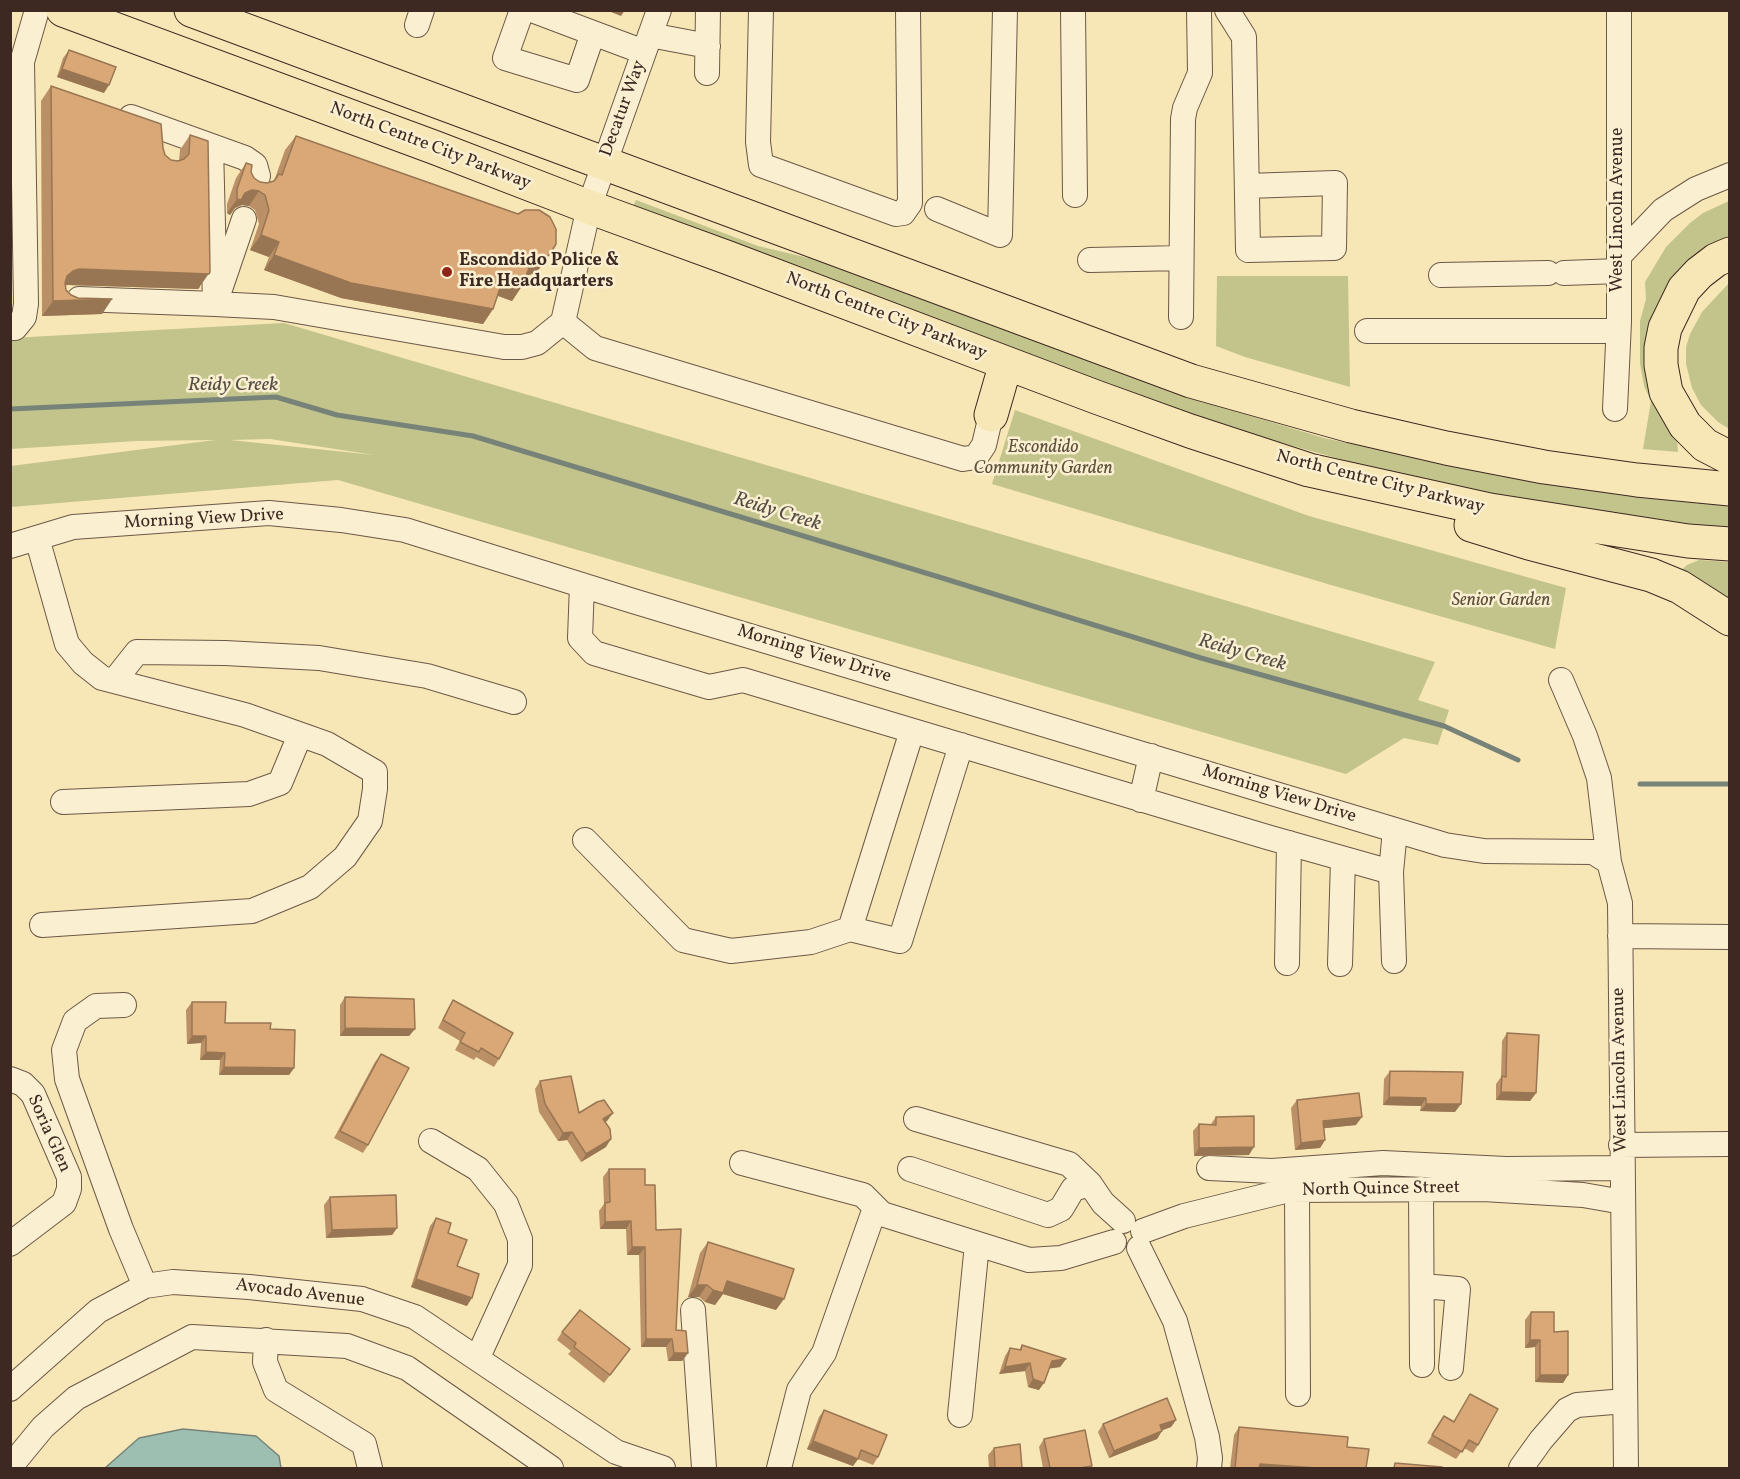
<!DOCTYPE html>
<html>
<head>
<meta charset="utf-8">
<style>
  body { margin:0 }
  #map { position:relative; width:1740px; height:1479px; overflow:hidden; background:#f8e7b6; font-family:Vollkorn,serif }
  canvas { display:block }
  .frame { position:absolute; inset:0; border:12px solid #3d2922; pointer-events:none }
</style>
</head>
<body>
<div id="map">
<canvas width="1740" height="1479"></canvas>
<div class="frame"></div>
</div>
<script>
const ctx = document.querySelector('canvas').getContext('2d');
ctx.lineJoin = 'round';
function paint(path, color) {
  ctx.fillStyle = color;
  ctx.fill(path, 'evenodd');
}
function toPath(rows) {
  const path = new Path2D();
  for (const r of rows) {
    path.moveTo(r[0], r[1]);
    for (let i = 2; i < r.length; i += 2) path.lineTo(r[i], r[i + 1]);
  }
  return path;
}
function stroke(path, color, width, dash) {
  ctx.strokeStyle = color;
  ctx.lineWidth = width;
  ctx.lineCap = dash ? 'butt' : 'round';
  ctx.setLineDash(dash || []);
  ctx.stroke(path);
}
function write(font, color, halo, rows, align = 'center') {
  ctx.font = font + ' Vollkorn,serif';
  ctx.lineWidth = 5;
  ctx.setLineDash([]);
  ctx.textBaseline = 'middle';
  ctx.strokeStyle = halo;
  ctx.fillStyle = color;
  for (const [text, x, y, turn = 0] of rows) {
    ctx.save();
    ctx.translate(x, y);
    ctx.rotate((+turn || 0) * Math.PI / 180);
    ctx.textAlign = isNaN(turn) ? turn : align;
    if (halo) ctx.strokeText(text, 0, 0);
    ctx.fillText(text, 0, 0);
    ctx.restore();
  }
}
const green = toPath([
  [636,200,758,246,826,262,1205,402,1324,438,1483,472,1551,485,1729,505,1729,531,1564,510,1358,464,1203,421,633,206],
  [1729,201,1729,239,1676,275,1664,291,1654,312,1647,338,1677,438,1678,452,1643,449,1651,401,1644,386,1640,363,1640,321,1646,299,1645,282,1666,247,1690,223,1703,213],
  [1217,276,1348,276,1350,387,1245,357,1216,346],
  [1729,283,1729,429,1718,422,1701,405,1692,388,1686,364,1686,347,1690,334,1702,312],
  [284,323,1435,662,1418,700,1449,710,1438,745,1404,738,1346,774,338,480,11,507,11,466,215,440,136,441,11,449,11,338],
  [270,439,374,455,230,440],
  [1015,410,1309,516,1566,588,1555,649,1331,585,992,484],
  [1699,560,1729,562,1729,603,1677,574,1687,565]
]);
const water = toPath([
  [183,1429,256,1436,279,1456,281,1468,105,1468,139,1438,183,1429]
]);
const stream = toPath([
  [10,409,276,397,337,415,473,436,939,577,1201,658,1444,726,1518,760],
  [1640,784,1730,784]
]);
const minor = toPath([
  [522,10,505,58,577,80,593,33,532,10],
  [761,10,758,142,761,165,896,214,903,213,910,203,908,10],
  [1073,10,1075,195],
  [1227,10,1244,37,1248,250,1334,248,1335,183,1247,186],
  [417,25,422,10],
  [593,33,644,52],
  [650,35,708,46],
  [707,73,708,10],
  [131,117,245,158,255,165,258,176,255,184],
  [211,146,215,304,274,307,504,347,522,347,537,343,563,322,589,207,659,10],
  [937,209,1000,235,1005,10],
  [1619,256,1663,210,1696,189,1730,175],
  [1090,260,1181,258],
  [1564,273,1619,271],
  [1441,275,1548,273],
  [79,299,215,304,244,219],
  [1181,317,1183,119,1185,108,1200,73,1199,10],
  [563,322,595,348,963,459,976,457,984,445,991,415],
  [10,328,15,328,24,317,26,304,22,62,37,10],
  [1367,331,1618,331],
  [1615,409,1619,322,1619,10],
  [37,538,67,644,83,663,102,678,245,715,327,744,375,772,375,789,370,821,345,857,310,887,252,911,42,925],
  [10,546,73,527,269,513,341,520,405,530,633,601,1445,845,1484,851,1593,852,1609,862],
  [582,585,580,638,594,653,709,687,743,680,1267,837,1391,872],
  [1561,680,1585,736,1599,778,1609,862,1620,903,1626,1468],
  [114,681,137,652,225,653,319,658,427,676,514,702],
  [1141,800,1151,756],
  [63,802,249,794,280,783,300,735],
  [585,840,683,940,731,951,811,942,850,929,900,941,961,745],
  [850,929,912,731],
  [1620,936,1730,937],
  [1394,961,1391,872,1395,830],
  [1287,963,1289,843],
  [1340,964,1343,859],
  [124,1005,96,1006,75,1021,64,1050,67,1079,121,1229,145,1286],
  [10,1079,23,1084,33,1094,69,1177,69,1189,64,1203,10,1244],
  [916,1119,1069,1164,1090,1184,1103,1203,1123,1221],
  [431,1141,478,1169,506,1204,520,1239,520,1265,478,1357],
  [1621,1145,1730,1144],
  [742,1163,863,1195,882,1214,1029,1260,1061,1258,1114,1242],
  [1209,1168,1272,1171,1383,1163,1506,1169,1622,1168],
  [910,1169,1048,1215,1061,1209,1073,1189,1090,1184],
  [1421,1189,1422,1365],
  [1297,1190,1298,1394],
  [1143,1231,1184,1216,1289,1190,1483,1189,1583,1195,1623,1202],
  [1139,1248,1175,1321,1207,1437,1210,1458,1209,1468],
  [1422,1286,1458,1289,1451,1368],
  [693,1310,704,1468],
  [266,1340,265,1362,276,1390,364,1444,370,1468],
  [10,1389,98,1311,145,1286,173,1282,249,1287,362,1299,415,1317,616,1452,663,1468],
  [960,1415,977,1244],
  [10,1467,43,1427,76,1398,192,1337,347,1346,407,1368,551,1468],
  [779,1468,799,1390,824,1353,875,1208],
  [1521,1468,1541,1440,1567,1410,1577,1405,1625,1401]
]);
const highway = toPath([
  [63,10,436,148,589,207,726,257,1096,397,1190,431,1309,470,1490,510,1688,541,1730,544],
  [191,10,1191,381,1351,426,1446,448,1544,467,1637,480,1730,489],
  [1730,254,1716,260,1699,273,1684,289,1665,328,1661,348,1661,365,1666,392,1685,425,1705,445,1730,458],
  [991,415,1006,363],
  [1471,525,1529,543,1651,575,1680,587,1730,619]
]);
const wall = toPath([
  [69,50,104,93,57,77,63,58],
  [51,86,165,155,171,160,179,161,180,150,190,135,200,287,198,289,68,285,65,285,66,290,71,295,78,298,112,299,102,314,42,316,41,101],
  [296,136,540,268,535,273,526,276,522,286,512,301,498,296,493,309,483,324,341,298,264,270,269,257,250,250,259,224,255,210,249,206,242,205,235,208,230,215,227,213,227,204,236,178,246,163,254,178,260,182,267,183,274,181,285,150],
  [345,997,415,1029,409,1036,340,1036,340,1005],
  [453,1000,499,1059,494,1067,476,1057,474,1060,455,1050,460,1041,438,1028,448,1008],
  [192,1002,225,1023,270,1029,294,1068,289,1075,219,1075,220,1060,200,1060,201,1043,187,1044,186,1010],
  [1507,1033,1536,1093,1530,1101,1496,1100,1496,1084,1501,1077,1502,1041],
  [381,1054,368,1145,363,1153,334,1138,375,1062],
  [1390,1071,1455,1112,1420,1111,1421,1106,1383,1105,1384,1079],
  [540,1081,579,1113,607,1121,605,1122,606,1147,581,1162,567,1140,558,1141,539,1112,535,1089],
  [1297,1100,1356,1125,1324,1128,1325,1140,1320,1148,1295,1150,1291,1108],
  [1216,1117,1249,1155,1194,1156,1193,1131,1199,1124,1211,1124],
  [609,1169,645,1185,656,1230,676,1330,688,1353,682,1361,668,1361,666,1347,641,1347,639,1255,627,1255,626,1229,600,1229,599,1211,604,1204,603,1177],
  [330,1197,397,1228,392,1235,326,1238,324,1205],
  [436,1218,448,1233,457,1266,467,1306,411,1287,430,1226],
  [708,1242,776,1310,723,1294,715,1305,705,1302,699,1297,688,1297,700,1253],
  [1531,1312,1554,1332,1568,1375,1563,1383,1535,1382,1535,1347,1525,1348,1525,1320],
  [562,1332,630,1349,604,1383,568,1354,571,1351,557,1340],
  [1022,1345,1066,1359,1060,1367,1049,1368,1039,1390,1028,1387,1025,1371,999,1374,1005,1356,1010,1348,1019,1350],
  [1470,1394,1478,1445,1473,1453,1464,1448,1456,1459,1427,1443,1444,1416,1453,1422],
  [824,1410,878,1457,873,1465,858,1459,853,1466,807,1449,819,1417],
  [1176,1420,1171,1427,1162,1430,1157,1439,1109,1458,1098,1432,1103,1424],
  [1239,1427,1347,1447,1366,1468,1230,1468,1234,1435],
  [1044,1439,1090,1468,1043,1468,1039,1447],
  [994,1448,1022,1468,989,1468,988,1455]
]);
const shadedWall = toPath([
  [606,10,625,10,621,16],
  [62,69,109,85,104,93,57,77],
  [252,190,259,191,249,206,242,205,235,208,230,215,227,213,237,199],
  [261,235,279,242,269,257,250,250],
  [550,254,540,268,535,273,520,278,531,263],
  [274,255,493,309,483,324,341,298,264,270],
  [79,269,210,272,198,289,68,285,62,286,67,276,73,271],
  [503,279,522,286,512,301,493,294],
  [112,299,102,314,42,316,53,301],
  [345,1028,415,1029,409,1036,340,1036],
  [192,1036,206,1036,201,1043,187,1044],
  [206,1052,225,1053,220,1060,200,1060],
  [224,1067,294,1068,289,1075,219,1075],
  [1501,1092,1536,1093,1530,1101,1496,1100],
  [1389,1097,1426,1098,1421,1106,1383,1105],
  [1426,1104,1461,1104,1455,1112,1420,1111],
  [613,1113,607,1121,598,1127,603,1119],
  [1362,1117,1356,1125,1317,1129,1323,1121],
  [572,1132,567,1140,558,1141,563,1133],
  [611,1139,606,1147,581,1162,586,1154],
  [1325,1140,1320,1148,1295,1150,1301,1143],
  [1254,1147,1249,1155,1194,1156,1199,1148],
  [631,1221,626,1229,600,1229,605,1222],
  [397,1228,392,1235,326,1238,332,1230],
  [632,1247,645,1247,639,1255,627,1255],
  [416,1279,472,1298,467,1306,411,1287],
  [727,1281,784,1299,776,1310,723,1294,715,1305,705,1302,713,1290],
  [697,1285,707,1285,699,1297,688,1297],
  [646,1339,672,1339,666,1347,641,1347],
  [1530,1340,1540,1340,1535,1347,1525,1348],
  [674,1353,688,1353,682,1361,668,1361],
  [1066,1359,1060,1367,1047,1369,1052,1361],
  [1030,1363,1025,1371,999,1374,1005,1367],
  [1540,1375,1568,1375,1563,1383,1535,1382],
  [1033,1379,1044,1383,1039,1390,1028,1387],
  [1176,1420,1171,1427,1155,1433,1160,1425],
  [1162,1431,1157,1439,1109,1458,1114,1451],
  [813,1441,858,1459,853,1466,807,1449],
  [1260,1464,1317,1468,1256,1468]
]);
const building = toPath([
  [69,50,116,67,109,85,62,69,69,50],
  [51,86,161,124,163,148,165,155,171,160,178,161,184,159,189,154,190,135,208,141,210,272,209,274,79,269,73,271,67,276,65,283,66,290,71,295,78,298,112,299,53,301,51,86],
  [296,136,518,214,525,210,539,210,550,217,556,229,556,244,550,254,545,258,531,263,522,286,503,279,493,309,351,283,274,255,279,242,261,235,269,210,265,195,259,191,252,190,245,193,241,200,237,199,237,189,246,163,252,165,251,172,254,178,260,182,267,183,274,181,279,174,282,175,296,136],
  [345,997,414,999,415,1029,345,1028,345,997],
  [453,1000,513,1033,499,1059,481,1048,479,1052,460,1042,465,1033,443,1020,453,1000],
  [192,1002,226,1002,225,1023,271,1023,270,1029,295,1030,294,1068,224,1067,225,1053,206,1052,206,1036,192,1036,192,1002],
  [1507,1033,1539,1035,1536,1093,1501,1092,1502,1076,1506,1077,1507,1033],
  [381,1054,409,1068,368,1145,340,1131,381,1054],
  [1390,1071,1463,1072,1461,1104,1426,1104,1426,1098,1389,1097,1390,1071],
  [571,1076,579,1113,597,1102,604,1100,613,1113,603,1119,610,1129,611,1139,586,1154,572,1132,563,1133,545,1104,540,1081,571,1076],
  [1359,1093,1362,1117,1323,1121,1325,1140,1301,1143,1297,1100,1359,1093],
  [1254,1116,1254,1147,1199,1148,1199,1124,1216,1125,1216,1117,1254,1116],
  [609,1169,645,1169,645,1185,655,1185,656,1230,681,1229,676,1330,686,1331,688,1353,674,1353,672,1339,646,1339,645,1247,632,1247,631,1221,605,1222,605,1203,610,1202,609,1169],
  [396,1195,397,1228,332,1230,330,1197,396,1195],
  [436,1218,451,1223,448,1233,467,1240,457,1266,479,1274,472,1298,416,1279,436,1218],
  [708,1242,794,1269,784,1299,727,1281,723,1293,713,1290,707,1285,697,1285,708,1242],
  [580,1310,630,1349,610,1375,574,1347,576,1343,562,1332,580,1310],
  [1531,1312,1554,1312,1554,1332,1568,1331,1568,1375,1540,1375,1540,1340,1530,1340,1531,1312],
  [1022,1345,1066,1359,1052,1361,1044,1383,1033,1379,1030,1363,1005,1367,1010,1348,1021,1350,1022,1345],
  [1470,1394,1498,1409,1478,1445,1469,1440,1462,1452,1432,1435,1444,1416,1454,1422,1470,1394],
  [1167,1398,1176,1420,1160,1425,1162,1431,1114,1451,1103,1424,1167,1398],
  [824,1410,887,1435,878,1457,861,1450,858,1459,813,1441,824,1410],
  [1239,1427,1348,1437,1347,1447,1369,1449,1366,1468,1317,1468,1260,1464,1259,1468,1235,1468,1239,1427],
  [1085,1430,1092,1466,1080,1468,1050,1468,1044,1439,1085,1430],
  [1020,1444,1022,1468,995,1468,994,1448,1020,1444],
  [1395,1463,1442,1467,1442,1468,1394,1468,1395,1463]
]);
const markers = [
  [447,272,6,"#8f2418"]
];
const streetNames = [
  ["Decatur Way",624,109,-70],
  ["North Centre City Parkway",430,147,21],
  ["West Lincoln Avenue",1619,210,-90],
  ["North Centre City Parkway",886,317,21],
  ["North Centre City Parkway",1380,483,14],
  ["Morning View Drive",204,520,-3],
  ["Morning View Drive",814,655,17],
  ["Morning View Drive",1279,795,17],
  ["West Lincoln Avenue",1621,1070,-91],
  ["Soria Glen",48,1134,66],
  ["North Quince Street",1381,1190,-1],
  ["Avocado Avenue",300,1294,7]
];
const poiNames = [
  ["Escondido Police &",459,262],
  ["Fire Headquarters",459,283]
];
const parkNames = [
  ["Escondido",1043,449],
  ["Community Garden",1043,470],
  ["Senior Garden",1501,602]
];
const waterNames = [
  ["Reidy Creek",233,386],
  ["Reidy Creek",777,513,17],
  ["Reidy Creek",1242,654,16]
];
paint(green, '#c2c48b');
paint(water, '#9dbfb1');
stroke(water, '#778378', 1.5);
stroke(stream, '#778378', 5);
stroke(minor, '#6c5847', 26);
stroke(highway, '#3d2922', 35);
stroke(minor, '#faefd0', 24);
stroke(highway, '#f8e7b6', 33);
paint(wall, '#bb9066');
paint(shadedWall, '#997653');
paint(building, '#daa877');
stroke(building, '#997653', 1.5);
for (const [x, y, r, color] of markers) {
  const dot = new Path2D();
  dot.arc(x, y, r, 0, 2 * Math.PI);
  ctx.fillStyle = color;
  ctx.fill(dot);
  stroke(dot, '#faefd0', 2);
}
write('18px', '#3d2922', '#faefd0', streetNames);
write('bold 18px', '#3d2922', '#faefd0', poiNames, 'left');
write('italic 18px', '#5e503c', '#faefd0', parkNames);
write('italic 20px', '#554e46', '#faefd0', waterNames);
</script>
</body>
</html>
